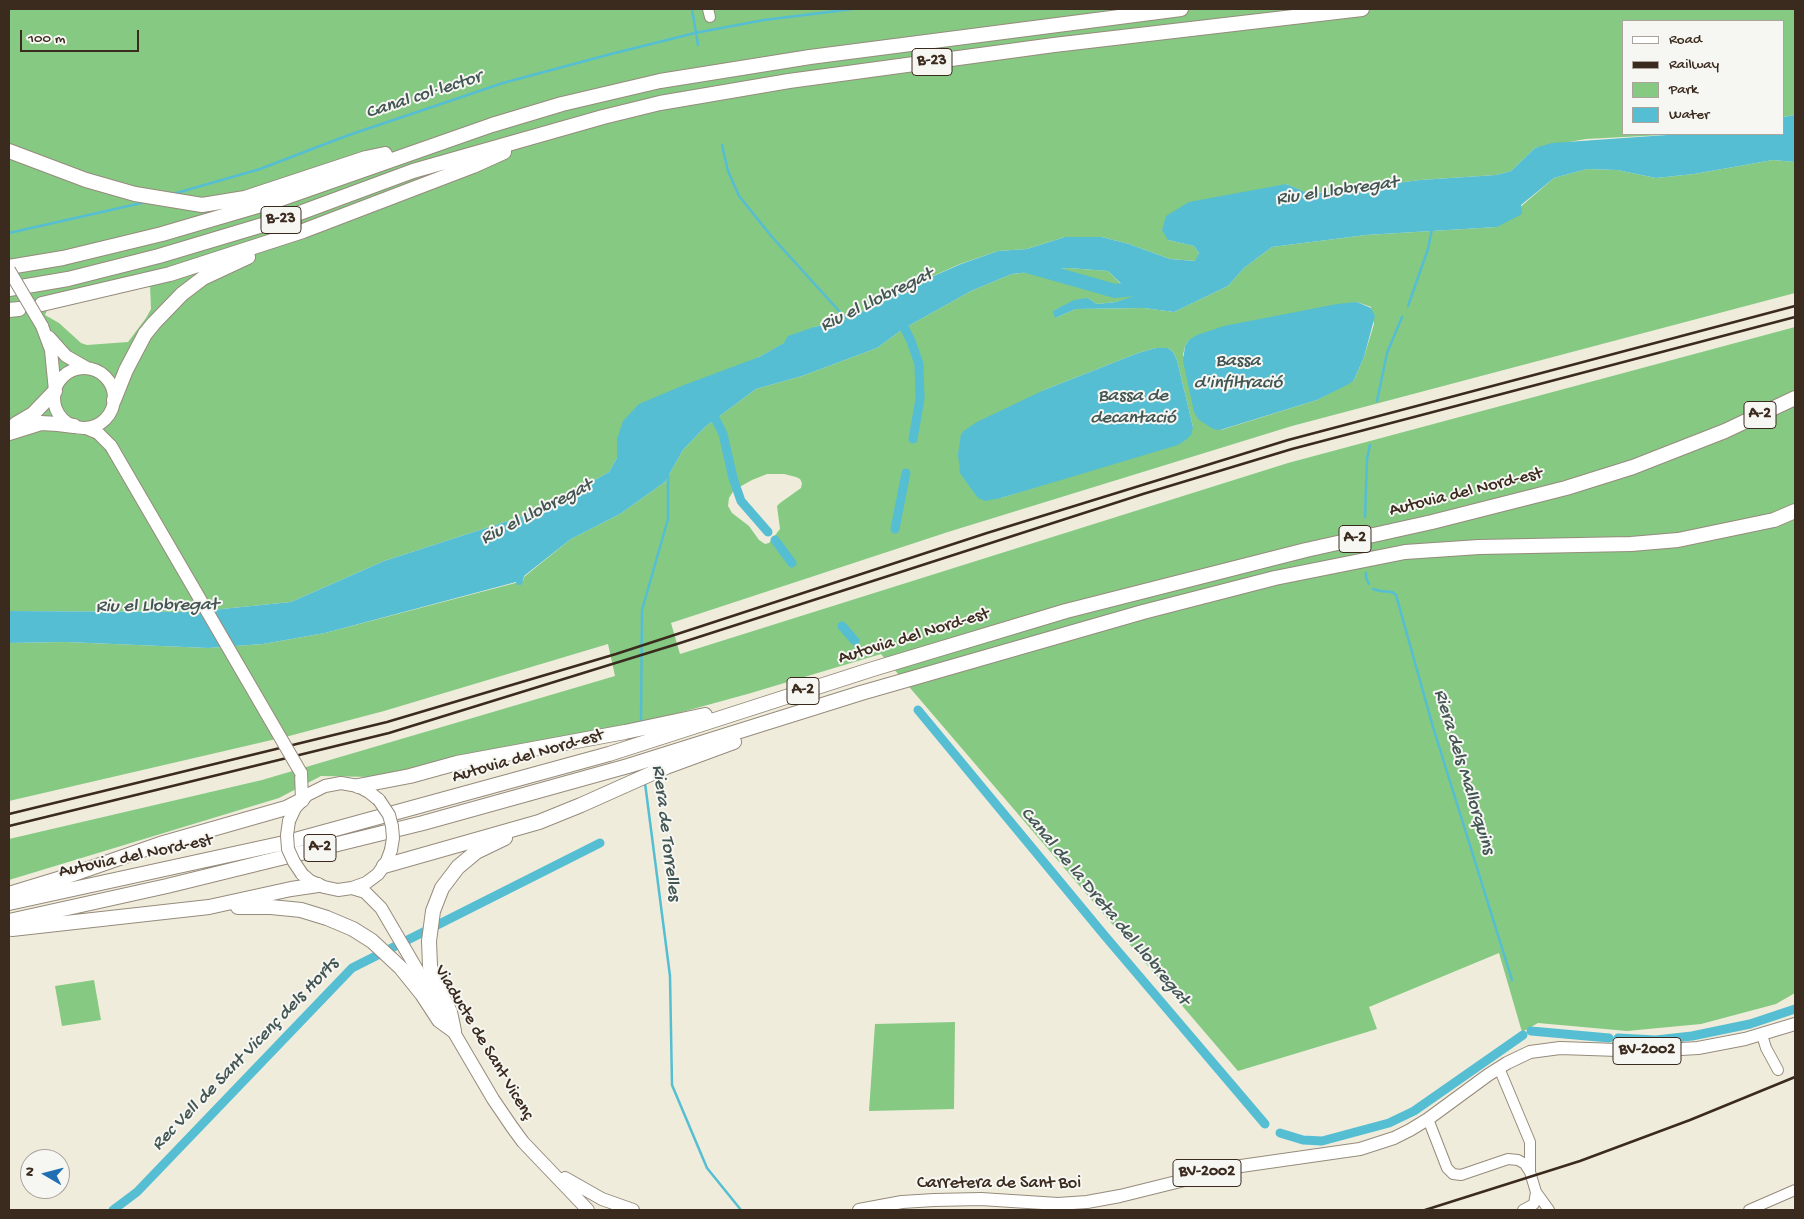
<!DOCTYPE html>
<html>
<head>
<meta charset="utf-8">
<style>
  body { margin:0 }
  #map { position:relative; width:1804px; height:1219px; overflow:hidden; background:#f0ecdb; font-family:"Gochi Hand",sans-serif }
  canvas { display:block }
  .frame { position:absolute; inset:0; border:10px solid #3b2a1e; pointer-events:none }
  .legend { position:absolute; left:1622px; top:20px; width:162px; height:115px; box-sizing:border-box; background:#f6f6f2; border:1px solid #aba49d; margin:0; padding:6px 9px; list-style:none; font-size:15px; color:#3b2a1e }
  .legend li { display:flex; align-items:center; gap:10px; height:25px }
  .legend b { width:25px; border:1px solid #aba49d }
  .north { position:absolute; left:20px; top:1149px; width:50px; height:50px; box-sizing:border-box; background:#f6f6f2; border:1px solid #aba49d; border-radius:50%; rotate:278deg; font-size:14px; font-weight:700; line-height:20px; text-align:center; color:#3b2a1e }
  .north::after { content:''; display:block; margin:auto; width:18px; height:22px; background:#1f6fb2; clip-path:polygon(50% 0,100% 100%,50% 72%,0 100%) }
  .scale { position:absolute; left:20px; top:30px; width:119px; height:22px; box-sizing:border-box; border:2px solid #3b2a1e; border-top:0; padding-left:6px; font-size:15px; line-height:18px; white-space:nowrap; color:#3b2a1e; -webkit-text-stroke:4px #f6f6f2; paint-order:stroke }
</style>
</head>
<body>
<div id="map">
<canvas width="1804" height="1219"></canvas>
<div class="frame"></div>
<ul class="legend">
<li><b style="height:6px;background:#fff"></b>Road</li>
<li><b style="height:6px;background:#3b2a1e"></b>Railway</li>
<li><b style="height:14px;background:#85c983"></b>Park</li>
<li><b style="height:14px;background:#56bed3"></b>Water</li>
</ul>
<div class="north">N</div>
<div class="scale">100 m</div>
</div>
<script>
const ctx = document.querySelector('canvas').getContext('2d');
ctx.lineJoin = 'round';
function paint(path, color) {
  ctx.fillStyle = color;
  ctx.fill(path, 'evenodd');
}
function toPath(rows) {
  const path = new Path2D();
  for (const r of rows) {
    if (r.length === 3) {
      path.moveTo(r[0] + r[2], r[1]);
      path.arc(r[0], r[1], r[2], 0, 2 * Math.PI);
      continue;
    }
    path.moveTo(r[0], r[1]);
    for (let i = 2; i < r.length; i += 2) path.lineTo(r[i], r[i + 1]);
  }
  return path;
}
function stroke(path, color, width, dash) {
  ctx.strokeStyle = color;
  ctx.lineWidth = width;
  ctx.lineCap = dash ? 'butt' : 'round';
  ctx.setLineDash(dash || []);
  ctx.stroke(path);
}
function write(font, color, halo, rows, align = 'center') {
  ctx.font = font + ' "Gochi Hand",sans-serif';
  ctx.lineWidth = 4;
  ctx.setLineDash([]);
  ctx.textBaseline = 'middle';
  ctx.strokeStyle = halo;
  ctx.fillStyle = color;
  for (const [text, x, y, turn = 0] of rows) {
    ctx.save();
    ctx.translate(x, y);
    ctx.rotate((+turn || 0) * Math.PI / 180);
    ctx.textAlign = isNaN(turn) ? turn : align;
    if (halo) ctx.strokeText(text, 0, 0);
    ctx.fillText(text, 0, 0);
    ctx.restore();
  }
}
const green = toPath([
  [9,9,1795,9,1795,115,1783,117,1783,21,1623,21,1623,134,1681,134,1586,139,1535,148,1511,171,1496,175,1420,180,1309,194,1286,184,1168,240,1194,246,1199,253,1196,261,1170,259,1129,244,1102,237,1065,237,1027,249,998,251,960,264,877,301,853,318,814,327,759,357,617,439,617,458,609,472,571,493,554,506,384,561,291,602,192,612,9,611],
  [150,285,151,309,146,318,128,342,87,345,81,343,59,323,45,315,49,306],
  [1773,160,1795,162,1795,293,1292,426,948,532,671,623,680,654,1288,463,1795,327,1795,993,1776,1004,1701,1024,1627,1031,1538,1023,1522,1032,1499,953,1369,1007,1377,1029,1238,1071,881,654,751,693,664,717,372,777,321,776,279,798,9,880,9,839,262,780,615,676,608,644,384,711,289,736,9,801,9,643,66,642,208,648,263,644,325,633,523,581,524,577,571,539,620,514,665,482,683,450,705,427,756,389,802,376,877,348,903,329,971,291,1012,274,1068,268,1108,271,1134,297,1116,302,1097,304,1088,298,1055,318,1076,309,1144,308,1174,312,1228,286,1244,268,1272,247,1366,235,1497,227,1554,178,1587,169,1617,170,1656,178,1694,174],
  [1357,302,1371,307,1374,324,1364,357,1354,380,1317,400,1221,430,1183,355,1185,346,1189,340],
  [1156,348,1168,348,1173,352,1177,360,1193,427,1087,471,1001,498,964,479,959,463,1044,390,1138,353],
  [767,474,784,474,796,477,800,479,802,483,801,488,780,503,777,506,780,529,769,543,765,544,759,540,749,526,732,513,728,506,729,498,734,490,752,480],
  [94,980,101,1020,62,1026,55,986],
  [955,1022,954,1109,869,1111,875,1024]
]);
const water = toPath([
  [1795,115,1795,162,1773,160,1694,174,1656,178,1617,170,1587,169,1554,178,1521,205,1522,214,1497,227,1366,235,1272,247,1244,268,1228,286,1174,312,1144,308,1076,309,1055,318,1053,311,1074,300,1088,298,1097,304,1116,302,1134,296,1108,271,1068,268,1012,274,971,291,903,329,877,348,802,376,756,389,705,427,683,450,665,482,620,514,571,539,524,576,522,584,520,585,517,585,516,582,325,633,263,644,208,648,66,642,9,643,9,611,192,612,291,602,384,561,554,506,571,493,609,472,617,458,617,439,623,421,639,404,684,385,759,357,784,343,788,336,814,327,853,318,877,301,961,264,998,251,1027,249,1065,237,1102,237,1129,244,1170,259,1195,261,1199,253,1194,246,1168,240,1162,230,1166,216,1189,202,1286,184,1310,194,1420,180,1496,175,1511,171,1535,148,1552,143,1681,134,1783,134,1783,117],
  [1357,302,1371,308,1375,316,1364,357,1354,380,1349,384,1317,400,1220,430,1213,429,1198,419,1194,412,1183,361,1185,346,1189,340,1197,335,1224,326,1337,304],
  [1156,348,1168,348,1173,352,1177,360,1193,427,1191,435,1187,439,1178,445,1001,498,985,501,978,498,964,479,960,473,958,454,961,434,965,430,977,422,1044,390,1138,353]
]);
const stream = toPath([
  [692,9,698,45],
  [722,145,728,171,739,196,772,237,849,322],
  [173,194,260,169,346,136,503,83,611,54,695,33,764,20,853,9],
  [9,233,146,202],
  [1408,306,1428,249,1432,229],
  [1377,401,1387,353,1402,317],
  [1365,517,1367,459,1370,445],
  [1366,573,1366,578,1369,584],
  [1373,589,1380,591,1392,592,1396,595,1433,727,1512,980],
  [641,725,642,610,668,519,668,474],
  [645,783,670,976,672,1085,707,1168,741,1210]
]);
const canal = toPath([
  [900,319,911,341,919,364,920,399,913,439],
  [711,410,723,434,733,478,741,501,768,532],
  [895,529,906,473],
  [775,540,792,563],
  [842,626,855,641],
  [918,710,1105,936,1265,1124],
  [1531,1031,1609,1038],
  [1618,1038,1656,1040,1692,1036,1750,1024,1795,1009],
  [1280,1133,1303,1140,1322,1141,1389,1123,1414,1111,1523,1035],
  [113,1210,137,1192,352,968,600,843]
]);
const river = toPath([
  [1027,266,1115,291,1144,288]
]);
const minor = toPath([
  [708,9,710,17],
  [1762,1035,1766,1048,1778,1070],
  [1499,1068,1530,1142,1530,1171],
  [1428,1119,1447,1168,1453,1174,1461,1175,1508,1159,1518,1160,1525,1164,1530,1172,1536,1192,1534,1204,1523,1210],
  [1536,1192,1549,1210],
  [1749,1210,1795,1190]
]);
const major = toPath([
  [42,326,51,350,55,391],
  [49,337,66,356,87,368],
  [84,398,30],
  [86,428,98,433,111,446],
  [301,773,302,800],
  [289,821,295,808,307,795,325,786,341,783,358,786,369,792,379,800],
  [302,874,310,881,324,887,338,890,352,888,366,883,378,874,387,861,391,850],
  [352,888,365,892,381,908,493,1099,512,1127,523,1142,588,1210],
  [565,1178,602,1199,633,1210],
  [859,1210,902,1202,934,1200,981,1199,1058,1204,1087,1202,1120,1196,1241,1166,1360,1149,1394,1138,1410,1130,1428,1119,1488,1075,1507,1063,1530,1052,1560,1048,1647,1051,1698,1048,1745,1039,1795,1024]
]);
const highway = toPath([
  [9,151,86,180,135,194,202,205,245,198,366,158,385,154],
  [9,267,63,258,162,234,278,200,492,125,562,104,660,81,810,57,1181,9],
  [9,289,68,279,159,256,286,218,413,171,603,117,660,103,789,81,1054,45,1362,9],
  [42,304,170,274,303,231,473,166,504,152],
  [9,310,19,309],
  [114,400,126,370,145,334,154,323,182,294,203,278,248,257],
  [16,424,33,414,55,391],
  [9,433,41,423,58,424,74,426],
  [358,786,410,776,457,763,625,732,705,715],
  [384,866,539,822,581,805,666,767,734,742],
  [9,894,68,876,160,844,286,808,302,800],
  [9,903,284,843,609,754,873,669,1066,611,1306,550,1432,522,1566,488,1633,467,1725,431,1795,398],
  [238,907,271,907,301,910,327,918,353,929,372,941,401,968,422,994,439,1020,454,1031],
  [9,921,167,886,423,823,628,766,861,693,1143,612,1275,578,1405,552,1479,547,1631,544,1678,540,1774,520,1795,511],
  [12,929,209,907,291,889,318,885],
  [454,1031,450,1012,433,978,430,966,429,941,433,911,442,888,458,867,476,852,505,838]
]);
const rail = toPath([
  [9,814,387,722,616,654,987,533,1288,440,1795,306],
  [9,826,389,733,677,644,1143,494,1292,449,1795,317],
  [1425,1210,1580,1161,1690,1120,1795,1077]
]);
const majorBridge = toPath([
  [9,270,42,326],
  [111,446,301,773],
  [379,800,389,815,392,826,393,838,391,850],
  [289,821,287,835,288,849,294,862,302,874]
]);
const shields = [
  [932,62,40],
  [281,220,40],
  [1760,415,32],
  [1355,539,32],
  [803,691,32],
  [320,848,32],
  [1647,1051,68],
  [1207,1173,68]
];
const shieldNames = [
  ["B-23",932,62],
  ["B-23",281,220],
  ["A-2",1760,415],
  ["A-2",1355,539],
  ["A-2",803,691],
  ["A-2",320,848],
  ["BV-2002",1647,1051],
  ["BV-2002",1207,1173]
];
const streetNames = [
  ["Autovia del Nord-est",1466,493,-14],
  ["Autovia del Nord-est",914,637,-17],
  ["Autovia del Nord-est",528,757,-16],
  ["Autovia del Nord-est",136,857,-12],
  ["Viaducte de Sant Vicenç",483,1043,59],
  ["Carretera de Sant Boi",999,1184]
];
const waterNames = [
  ["Canal col·lector",424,96,-18],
  ["Riu el Llobregat",1337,192,-8],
  ["Riu el Llobregat",877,301,-26],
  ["Bassa",1238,362],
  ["d'infiltració",1238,384],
  ["Bassa de",1133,397],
  ["decantació",1133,419],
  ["Riu el Llobregat",537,513,-27],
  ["Riu el Llobregat",157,607,-1],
  ["Riera dels Mallorquins",1463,772,73],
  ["Riera de Torrelles",665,833,83],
  ["Canal de la Dreta del Llobregat",1104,907,50],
  ["Rec Vell de Sant Vicenç dels Horts",246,1055,-46]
];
paint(green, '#85c983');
paint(water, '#56bed3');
stroke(stream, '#56bed3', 2.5);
stroke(canal, '#56bed3', 9);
stroke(river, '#56bed3', 14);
stroke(minor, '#968b7c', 12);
stroke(major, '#968b7c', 14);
stroke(highway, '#968b7c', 16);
stroke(minor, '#fff', 10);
stroke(major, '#fff', 12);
stroke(highway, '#fff', 14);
stroke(rail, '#3b2a1e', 2.5);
stroke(majorBridge, '#968b7c', 14, []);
stroke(majorBridge, '#fff', 12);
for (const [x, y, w] of shields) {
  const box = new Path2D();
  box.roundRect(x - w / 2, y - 13.5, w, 27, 4);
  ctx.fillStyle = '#f6f6f2';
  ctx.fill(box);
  stroke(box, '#3b2a1e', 1);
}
write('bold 16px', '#3b2a1e', null, shieldNames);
write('18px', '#3b2a1e', '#f6f6f2', streetNames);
write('italic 19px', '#435654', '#f6f6f2', waterNames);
</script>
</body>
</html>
